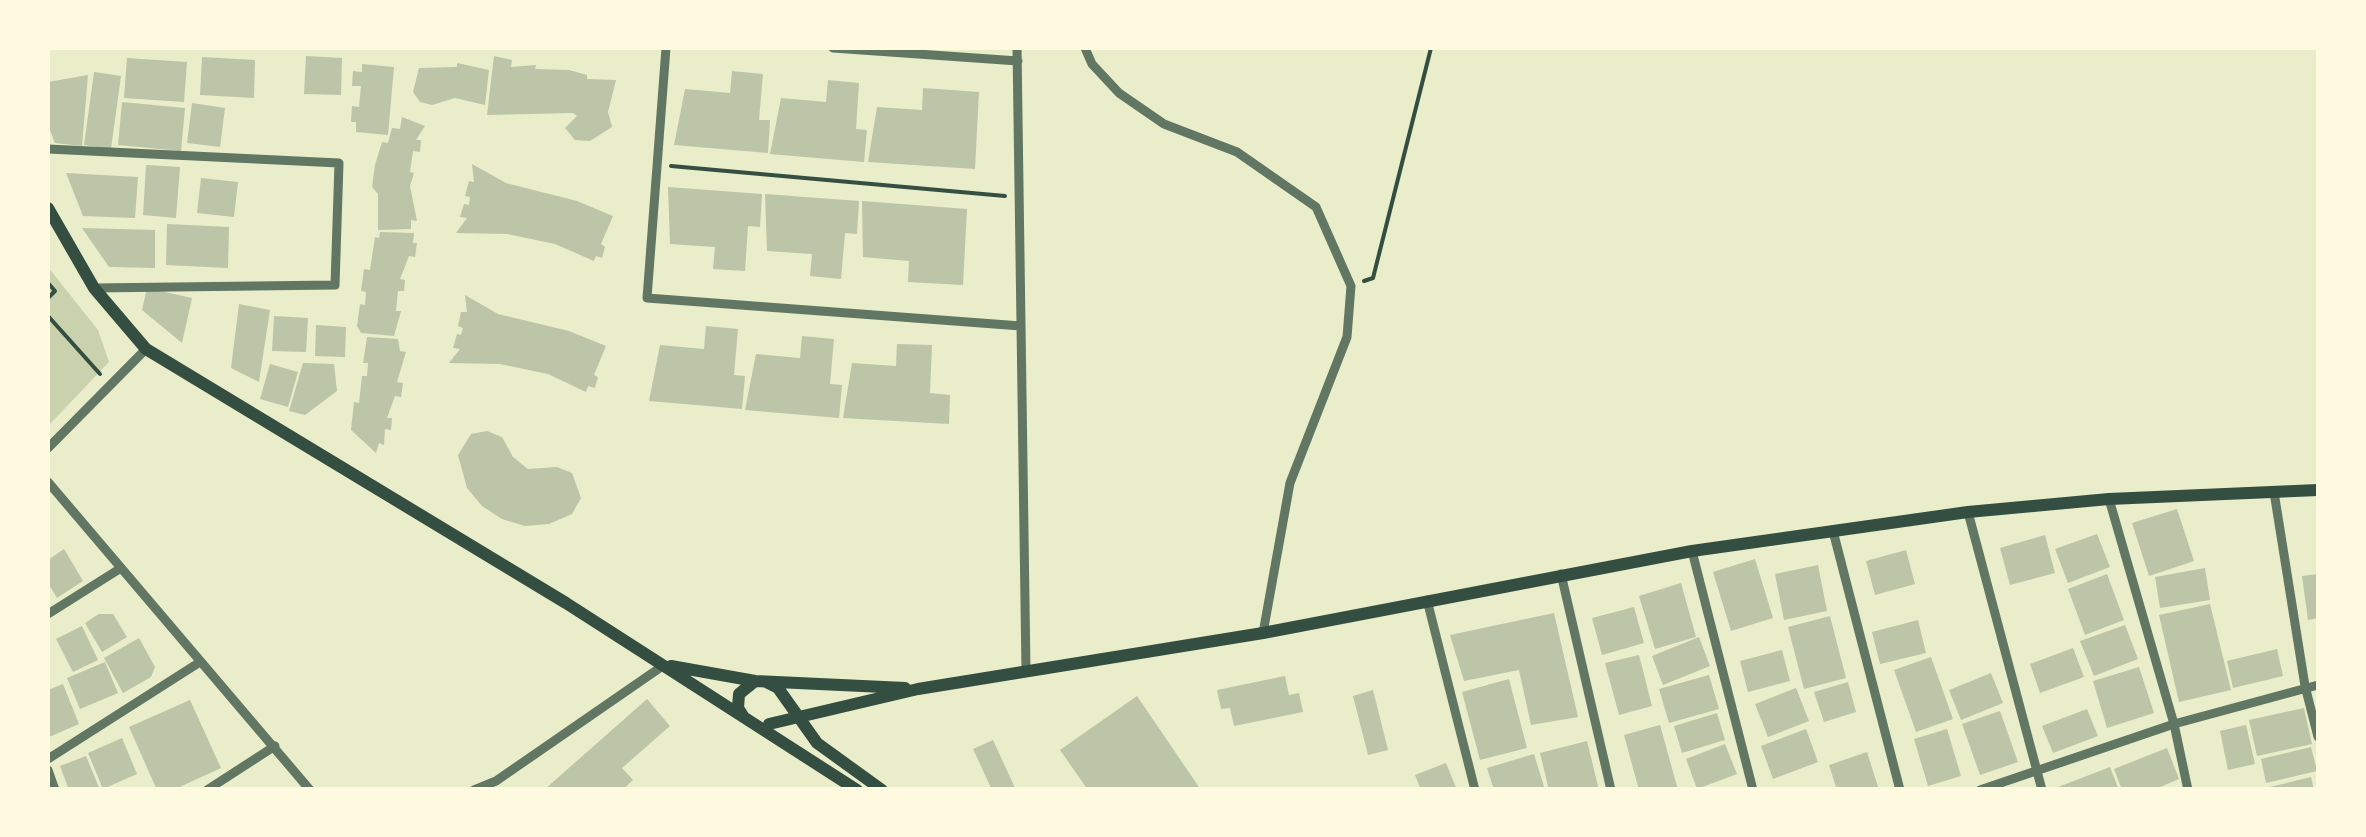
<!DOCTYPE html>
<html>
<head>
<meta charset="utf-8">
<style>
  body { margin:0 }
  #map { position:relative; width:2366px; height:837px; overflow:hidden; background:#e9edc9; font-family:"Fira Sans Condensed",sans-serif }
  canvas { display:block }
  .frame { position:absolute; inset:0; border:50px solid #fefae0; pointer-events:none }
</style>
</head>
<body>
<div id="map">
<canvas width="2366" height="837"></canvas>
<div class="frame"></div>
</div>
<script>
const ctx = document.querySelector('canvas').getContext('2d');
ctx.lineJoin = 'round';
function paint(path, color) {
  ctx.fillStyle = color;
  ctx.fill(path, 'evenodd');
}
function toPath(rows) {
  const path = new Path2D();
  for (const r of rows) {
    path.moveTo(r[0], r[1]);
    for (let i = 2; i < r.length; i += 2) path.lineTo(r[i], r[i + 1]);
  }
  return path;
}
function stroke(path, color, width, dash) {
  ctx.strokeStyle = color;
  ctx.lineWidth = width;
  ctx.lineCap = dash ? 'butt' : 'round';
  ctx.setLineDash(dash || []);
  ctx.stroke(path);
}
const green = toPath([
  [48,267,98,330,109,362,48,426]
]);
const building = toPath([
  [306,56,342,58,341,95,304,94],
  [494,56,512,60,511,67,536,65,535,69,569,70,587,75,587,79,616,80,608,112,612,127,590,141,575,140,565,128,577,116,573,113,487,115],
  [202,57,255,60,254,98,200,95],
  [127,58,187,62,184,102,124,98],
  [457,63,489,70,485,105,455,98,432,105,420,102,413,92,419,68,457,67],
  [362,64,394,67,388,135,356,132,356,122,351,122,352,106,359,107,361,86,352,86,353,71,362,72],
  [732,71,763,74,759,120,770,120,768,153,674,145,685,89,730,93],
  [94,72,121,76,111,149,84,145],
  [88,75,82,146,55,143,48,125,48,82],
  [828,80,859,83,856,129,867,130,864,162,770,154,781,98,826,102],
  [923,88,979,92,975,169,868,162,877,107,922,110],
  [122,102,185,108,181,151,118,145],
  [192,103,225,108,220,147,187,143],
  [402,117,425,126,416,140,421,140,420,152,413,151,410,172,414,173,410,186,417,221,411,220,411,229,378,230,378,194,372,187,375,165,382,142,388,143,392,128,400,129],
  [472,164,506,183,577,201,613,216,601,244,605,247,602,258,596,256,594,261,555,244,507,234,456,233,467,218,460,217,464,204,469,205,470,197,465,196,469,181,474,182],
  [146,165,180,167,176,218,143,215],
  [66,173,138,177,135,218,83,216],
  [201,178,238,182,234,217,197,213],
  [668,187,762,194,760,227,748,226,745,271,713,269,715,247,670,244],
  [765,194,859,201,857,234,845,233,841,279,810,276,812,254,767,251],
  [862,201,967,209,963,285,908,282,909,261,863,257],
  [167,224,229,227,228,268,166,265],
  [82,228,155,230,155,268,109,267],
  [380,232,414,233,413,243,417,243,415,257,409,256,400,279,405,280,404,291,398,291,396,311,401,311,394,336,361,333,357,326,360,304,365,305,366,292,361,291,364,269,370,270,375,237,379,238],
  [147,288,192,298,182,343,142,310],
  [465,295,498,314,569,331,606,346,594,375,598,377,595,388,588,386,586,392,548,374,500,364,449,363,460,349,453,348,457,334,461,335,463,328,458,326,461,312,467,312],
  [239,304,270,310,259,382,231,368],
  [274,316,308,318,306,352,272,351],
  [316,325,346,327,345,357,315,356],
  [706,326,738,329,734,375,745,376,742,409,649,401,660,345,704,349],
  [802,336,834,339,830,384,842,385,839,418,745,410,756,354,800,358],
  [367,337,398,339,400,351,406,352,397,382,403,383,401,397,395,396,387,418,392,418,391,430,385,429,384,445,379,443,376,453,351,430,354,402,359,403,362,376,367,376,368,363,363,363],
  [897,344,932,345,930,393,950,395,949,424,843,418,852,363,896,366],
  [303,363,334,364,337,391,305,415,289,411],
  [270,364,298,372,288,407,260,399],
  [487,431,502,437,513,457,528,469,557,467,572,473,581,498,572,514,549,524,525,526,502,519,482,506,467,488,458,455,471,434],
  [2177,509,2194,561,2149,576,2132,523],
  [2097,534,2110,567,2068,583,2055,549],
  [2045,535,2055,573,2010,585,2000,548],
  [64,549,83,581,57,598,48,583,48,560],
  [1906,550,1915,584,1875,595,1866,561],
  [1755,559,1773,618,1731,631,1713,572],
  [1818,565,1827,611,1784,620,1775,574],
  [2205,568,2210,600,2160,608,2155,577],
  [2107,574,2124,620,2085,635,2068,589],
  [2318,574,2318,618,2308,620,2302,576],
  [1681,583,1696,637,1655,649,1639,596],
  [2210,604,2231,690,2179,702,2159,615],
  [1634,607,1644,643,1602,655,1592,618],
  [1554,613,1578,717,1531,725,1519,670,1464,681,1450,635],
  [99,614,113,614,127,637,102,652,85,623],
  [1830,616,1846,678,1804,689,1788,627],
  [1918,620,1926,653,1880,664,1872,632],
  [2125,625,2138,659,2094,676,2080,641],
  [82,626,98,660,73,672,56,639],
  [1699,637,1710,666,1663,685,1652,656],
  [139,638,155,667,151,677,123,693,104,658],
  [2073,648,2084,677,2040,693,2030,664],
  [2277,649,2283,676,2233,688,2227,661],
  [1782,650,1790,681,1748,692,1740,661],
  [1639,655,1652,706,1619,715,1605,663],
  [1931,657,1953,719,1916,732,1894,670],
  [105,662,118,693,80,709,67,678],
  [2139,667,2154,713,2107,728,2093,681],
  [1991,673,2003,703,1961,720,1949,690],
  [1709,675,1719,709,1669,723,1659,689],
  [1285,676,1289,695,1299,693,1303,712,1234,726,1230,708,1221,709,1217,690],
  [1509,679,1527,748,1480,760,1462,692],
  [1848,682,1856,712,1824,722,1814,692],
  [63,684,79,724,49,737,48,690],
  [1796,688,1809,721,1768,737,1755,704],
  [1373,690,1388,750,1368,755,1353,696],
  [1137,696,1201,790,1088,790,1060,750],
  [647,699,670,726,622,768,633,780,622,790,544,790],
  [190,700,221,768,173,790,157,790,129,727],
  [2304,708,2312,744,2257,756,2249,720],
  [2087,709,2098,736,2053,753,2042,726],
  [2000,711,2018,762,1980,775,1962,724],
  [1717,713,1725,740,1682,753,1674,726],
  [1660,725,1678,790,1639,790,1624,735],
  [2246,725,2255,764,2228,770,2220,731],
  [1806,729,1818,762,1773,779,1761,746],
  [1947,729,1961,776,1928,786,1914,739],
  [122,738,137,774,103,789,88,753],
  [993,740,1016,790,992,790,973,749],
  [1587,741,1599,790,1549,790,1540,753],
  [1725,744,1737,774,1697,789,1686,759],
  [2311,747,2317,771,2266,783,2261,759],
  [2167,748,2179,779,2153,790,2122,790,2114,769],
  [1867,752,1879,790,1837,790,1829,765],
  [1534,754,1545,790,1494,790,1487,768],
  [86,756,100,790,69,790,60,766],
  [1446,763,1457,790,1421,790,1415,775],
  [2110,767,2119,790,2053,790,2053,789],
  [2311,777,2314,790,2266,790,2266,788]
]);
const path = toPath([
  [671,166,1005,196],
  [1364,281,1373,278,1431,48],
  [48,283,55,291,48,298],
  [48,316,100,374]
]);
const minor = toPath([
  [666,48,647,298,1021,326],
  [833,48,1018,61],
  [1017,48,1026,671],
  [1085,48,1092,64,1119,93,1164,124,1237,152,1316,207,1351,286,1347,337,1290,483,1263,633],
  [48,149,339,163,335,285,94,288],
  [48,448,146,349],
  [48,482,310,790],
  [2274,492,2305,686,2318,737],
  [2109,499,2174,724,2188,790],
  [1968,512,2042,790],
  [1833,531,1900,790],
  [1692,551,1753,790],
  [1561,574,1611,790],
  [1427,600,1475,790],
  [48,614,121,568],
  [48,759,200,662],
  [48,770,55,790],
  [207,790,275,746],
  [474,790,496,781,664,665],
  [1980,790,2174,724,2318,685]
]);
const secondary = toPath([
  [48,208,94,288,146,349,566,603,857,790],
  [671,666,755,681,905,688],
  [766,682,778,688,817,743,882,790],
  [743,716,738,708,739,694,755,681],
  [769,724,918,689,1263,633,1692,551,1968,512,2109,499,2318,490]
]);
paint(green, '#cad2ad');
paint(building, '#bcc5a7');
stroke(path, '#344e41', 4);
stroke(minor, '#617663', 9);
stroke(secondary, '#344e41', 12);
</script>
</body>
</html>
